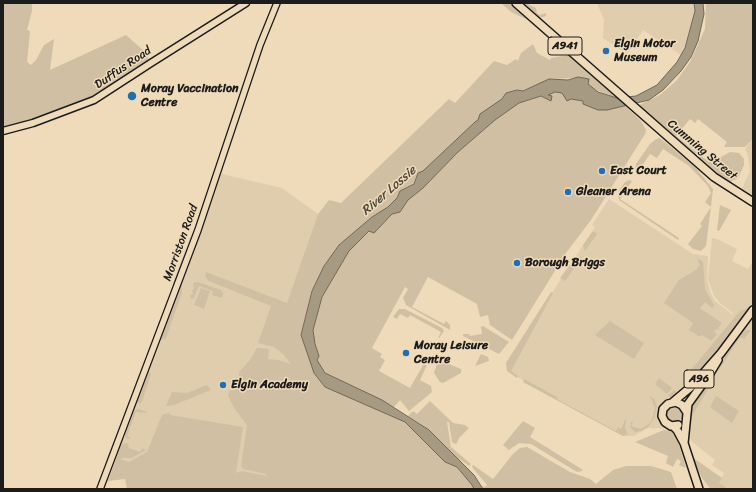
<!DOCTYPE html>
<html>
<head>
<meta charset="utf-8">
<style>
  body { margin:0 }
  #map { position:relative; width:756px; height:492px; overflow:hidden; background:#efdbb9; font-family:Sriracha,sans-serif }
  canvas { display:block }
  .frame { position:absolute; inset:0; border:4px solid #1c1c1c; pointer-events:none }
</style>
</head>
<body>
<div id="map">
<canvas width="756" height="492"></canvas>
<div class="frame"></div>
</div>
<script>
const ctx = document.querySelector('canvas').getContext('2d');
ctx.lineJoin = 'round';
function paint(path, color) {
  ctx.fillStyle = color;
  ctx.fill(path, 'evenodd');
}
function toPath(rows) {
  const path = new Path2D();
  for (const r of rows) {
    if (r.length === 3) {
      path.moveTo(r[0] + r[2], r[1]);
      path.arc(r[0], r[1], r[2], 0, 2 * Math.PI);
      continue;
    }
    path.moveTo(r[0], r[1]);
    for (let i = 2; i < r.length; i += 2) path.lineTo(r[i], r[i + 1]);
  }
  return path;
}
function stroke(path, color, width, dash) {
  ctx.strokeStyle = color;
  ctx.lineWidth = width;
  ctx.lineCap = dash ? 'butt' : 'round';
  ctx.setLineDash(dash || []);
  ctx.stroke(path);
}
function write(font, color, halo, rows, align = 'center') {
  ctx.font = font + ' Sriracha,sans-serif';
  ctx.lineWidth = 3;
  ctx.setLineDash([]);
  ctx.textBaseline = 'middle';
  ctx.strokeStyle = halo;
  ctx.fillStyle = color;
  for (const [text, x, y, turn = 0] of rows) {
    ctx.save();
    ctx.translate(x, y);
    ctx.rotate((+turn || 0) * Math.PI / 180);
    ctx.textAlign = isNaN(turn) ? turn : align;
    if (halo) ctx.strokeText(text, 0, 0);
    ctx.fillText(text, 0, 0);
    ctx.restore();
  }
}
const built = toPath([
  [597,3,694,3,695,11,689,37,681,55,643,30,627,54,603,38,604,20],
  [753,139,753,197,742,189,750,171,748,156,745,149],
  [218,173,282,188,318,214,287,304,333,489,159,473,116,457,188,266,185,264],
  [609,199,693,254,708,256,707,279,710,292,715,301,733,315,733,313,721,304,714,296,708,279,712,238,717,239,737,249,732,261,748,269,753,261,753,489,725,489,726,487,719,483,724,473,712,465,715,460,691,441,688,429,647,428,634,436,623,436,507,371,506,363,595,227,592,225],
  [696,305,713,317,711,341,702,335,700,337,689,330,693,323]
]);
const green = toPath([
  [3,3,32,3,32,11,27,30,30,31,27,62,31,65,36,60,44,45,54,39,50,70,126,35,144,51,151,63,94,100,3,131],
  [501,3,509,3,528,20,511,12],
  [521,3,526,3,536,8,537,13,540,15,546,13,546,16,539,18],
  [706,3,753,3,753,139,745,147,724,147,727,142,698,119,695,123,690,119,676,136,709,162,711,159,714,161,730,152,739,153,744,159,744,165,738,178,730,182,717,174,637,106,660,95,676,81,690,62,705,29],
  [533,44,537,53,550,60,551,58,569,55,617,98,591,88,588,84,589,79,574,78,549,79,523,91,517,90,506,93,502,99,423,171,418,173,414,183,400,191,397,198,388,207,372,217,339,245,324,266,312,291,301,335,314,373,325,387,405,422,445,462,457,467,472,485,474,489,127,489,125,479,108,481,121,445,125,443,129,444,128,447,129,448,140,452,142,448,146,450,132,458,123,458,121,459,129,462,147,452,162,415,169,413,170,415,243,427,236,473,242,471,267,476,266,474,243,469,241,466,247,425,234,408,228,395,229,391,235,389,239,383,239,372,250,360,257,348,269,349,268,359,278,360,291,364,284,355,274,347,258,343,271,306,209,281,205,276,206,272,287,303,318,214,329,200,341,203,449,99,455,103,494,61,507,65,516,59,518,61,521,53],
  [554,92,562,93,571,99,583,101,584,104,598,110,625,106,641,121,646,130,645,134,591,220,566,253,512,340,490,325,488,315,480,317,477,304,428,277,412,307,444,324,446,321,450,325,450,330,406,305,403,298,408,289,405,287,372,348,382,354,380,357,385,360,379,371,410,388,423,365,427,365,420,380,431,386,432,392,409,411,400,400,394,407,325,373,317,360,319,356,315,344,313,329,322,297,349,251,370,231,374,233,392,214,400,212,408,200,423,188,458,152,495,120,519,103,541,96,547,99,548,95],
  [660,138,695,167,713,189,711,206,706,246,701,251,693,249,688,244,702,226,700,224,711,207,705,202,711,193,708,186,689,166,663,149,657,158,650,154,637,173,635,170,636,164,650,144,656,139],
  [629,180,632,181,620,199,679,238,678,240,619,200,618,192,625,182],
  [720,205,731,210,719,231,717,230],
  [193,231,174,284,173,285,173,283],
  [593,231,597,234,585,251,583,245],
  [576,257,582,257,565,281,560,278],
  [697,258,703,262,705,289,714,305,712,308,705,302,700,308,722,323,718,328,721,330,717,329,714,332,717,334,711,341,702,335,700,337,689,330,693,323,664,303,679,280,696,270,700,265],
  [198,282,221,290,223,293,222,298,212,295,213,291,199,286,194,298,191,299,190,295,193,294,192,290,194,289,193,283],
  [182,283,182,293,166,338,162,340,161,339],
  [201,288,210,291,204,309,194,305],
  [551,292,553,293,511,371,518,376,517,378,507,371,506,363],
  [751,307,696,379,674,398,668,396,674,390,677,393,688,380,685,377,740,311],
  [399,309,405,309,442,328,444,331,439,338,438,338,441,332,410,315,408,318,400,314,397,319,393,317],
  [610,321,644,343,634,359,595,335],
  [483,326,509,342,499,354,463,336,463,334,469,334,470,336,482,334,481,327],
  [745,330,751,330,744,339,740,337,719,370,718,364,723,356],
  [481,354,488,357,489,361,475,366],
  [442,361,461,369,461,373,443,383,440,382,434,373,437,364],
  [149,372,151,374,142,402,139,404,137,401],
  [659,378,672,388,667,394,655,384],
  [524,379,557,397,557,399,616,431,618,427,621,429,626,418,625,428,628,434,623,436,523,382],
  [714,379,691,418,689,447,688,437,692,405,710,380],
  [207,385,211,390,174,405,166,406,172,392,187,393],
  [134,389,135,390,107,463,106,461],
  [650,396,654,399,657,406,654,419,647,428,641,431,635,432,630,427,631,422,633,422,631,426,641,429,650,423,652,420,655,408],
  [716,396,739,411,732,423,710,407],
  [430,401,453,423,465,425,469,428,459,438,457,443,455,444,452,442,449,422,447,422,451,447,471,464,469,466,456,457,429,430,408,416,413,411,417,414],
  [674,414,8],
  [138,409,147,412,146,413,136,412,127,436,131,438,127,439,125,435,134,411],
  [523,421,535,428,530,437,583,470,582,471,577,472,531,444,519,443,509,450,503,445],
  [664,430,671,431,676,435,686,468,679,465,681,461,677,459,673,467,666,463,668,456,635,442],
  [527,447,570,472,590,479,596,484,613,470,626,466,651,466,671,472,677,489,483,489,482,486,485,487,487,485,472,467,473,465,493,479,513,454,520,448],
  [692,457,722,478,719,483,726,487,725,489,711,489,709,487,702,478]
]);
const water = toPath([
  [694,3,703,3,704,14,698,41,691,57,681,71,663,90,649,100,607,110,598,110,583,104,583,101,571,99,567,101,562,93,555,92,548,95,552,96,551,101,541,96,519,103,495,120,458,152,423,188,408,200,400,212,392,214,374,233,369,231,349,251,322,297,313,330,315,344,319,356,317,360,325,373,382,400,429,430,474,475,483,489,474,489,472,485,457,467,445,462,405,422,325,387,314,373,301,335,312,291,324,266,339,245,372,217,388,207,397,198,400,191,414,184,418,173,423,171,475,122,478,120,480,114,502,99,506,93,517,90,523,91,549,79,568,80,578,77,589,79,588,84,598,92,617,98,636,96,657,85,677,62,685,48,695,11,694,3]
]);
const tertiary = toPath([
  [100,489,198,230,260,45,277,3]
]);
const secondary = toPath([
  [3,131,33,123,94,100,151,63,246,3]
]);
const primary = toPath([
  [516,3,714,177,753,202]
]);
const trunk = toPath([
  [673,402,692,386,721,353,753,310],
  [678,425,671,426,665,422,662,416,663,409,668,404,676,402,682,405,686,411],
  [673,426,677,430,684,443,699,489],
  [684,443,688,404,709,375,718,360]
]);
const markers = [
  [606,51,4,"#1f6fb2"],
  [132,96,5,"#1f6fb2"],
  [602,171,4,"#1f6fb2"],
  [568,192,4,"#1f6fb2"],
  [517,263,4,"#1f6fb2"],
  [406,353,4,"#1f6fb2"],
  [223,385,4,"#1f6fb2"]
];
const shields = [
  [565,46,34],
  [699,379,30]
];
const shieldNames = [
  ["A941",565,46],
  ["A96",699,379]
];
const poiNames = [
  ["Elgin Motor",614,44],
  ["Museum",614,58],
  ["Moray Vaccination",141,89],
  ["Centre",141,103],
  ["East Court",610,171],
  ["Gleaner Arena",576,192],
  ["Borough Briggs",525,263],
  ["Moray Leisure",414,346],
  ["Centre",414,360],
  ["Elgin Academy",231,385]
];
const streetNames = [
  ["Duffus Road",123,68,-34],
  ["Cumming Street",702,150,40],
  ["Morriston Road",181,243,-70]
];
const waterNames = [
  ["River Lossie",389,191,-41]
];
paint(built, '#dfcdad');
paint(green, '#d0bfa2');
paint(water, '#a79a83');
stroke(water, '#6f685a', 1);
stroke(tertiary, '#1c1c1c', 8);
stroke(secondary, '#1c1c1c', 9);
stroke(primary, '#1c1c1c', 10);
stroke(trunk, '#1c1c1c', 10);
stroke(tertiary, '#efdbb9', 5.5);
stroke(secondary, '#efdbb9', 6);
stroke(primary, '#efdbb9', 7);
stroke(trunk, '#efdbb9', 7);
for (const [x, y, r, color] of markers) {
  const dot = new Path2D();
  dot.arc(x, y, r, 0, 2 * Math.PI);
  ctx.fillStyle = color;
  ctx.fill(dot);
  stroke(dot, '#efdbb9', 1.5);
}
for (const [x, y, w] of shields) {
  const box = new Path2D();
  box.roundRect(x - w / 2, y - 9, w, 18, 3);
  ctx.fillStyle = '#efdbb9';
  ctx.fill(box);
  stroke(box, '#1c1c1c', 1);
}
write('bold 11px', '#1c1c1c', null, shieldNames);
write('bold 12px', '#1c1c1c', '#efdbb9', poiNames, 'left');
write('12px', '#1c1c1c', '#efdbb9', streetNames);
write('italic 13px', '#4d4840', '#efdbb9', waterNames);
</script>
</body>
</html>
